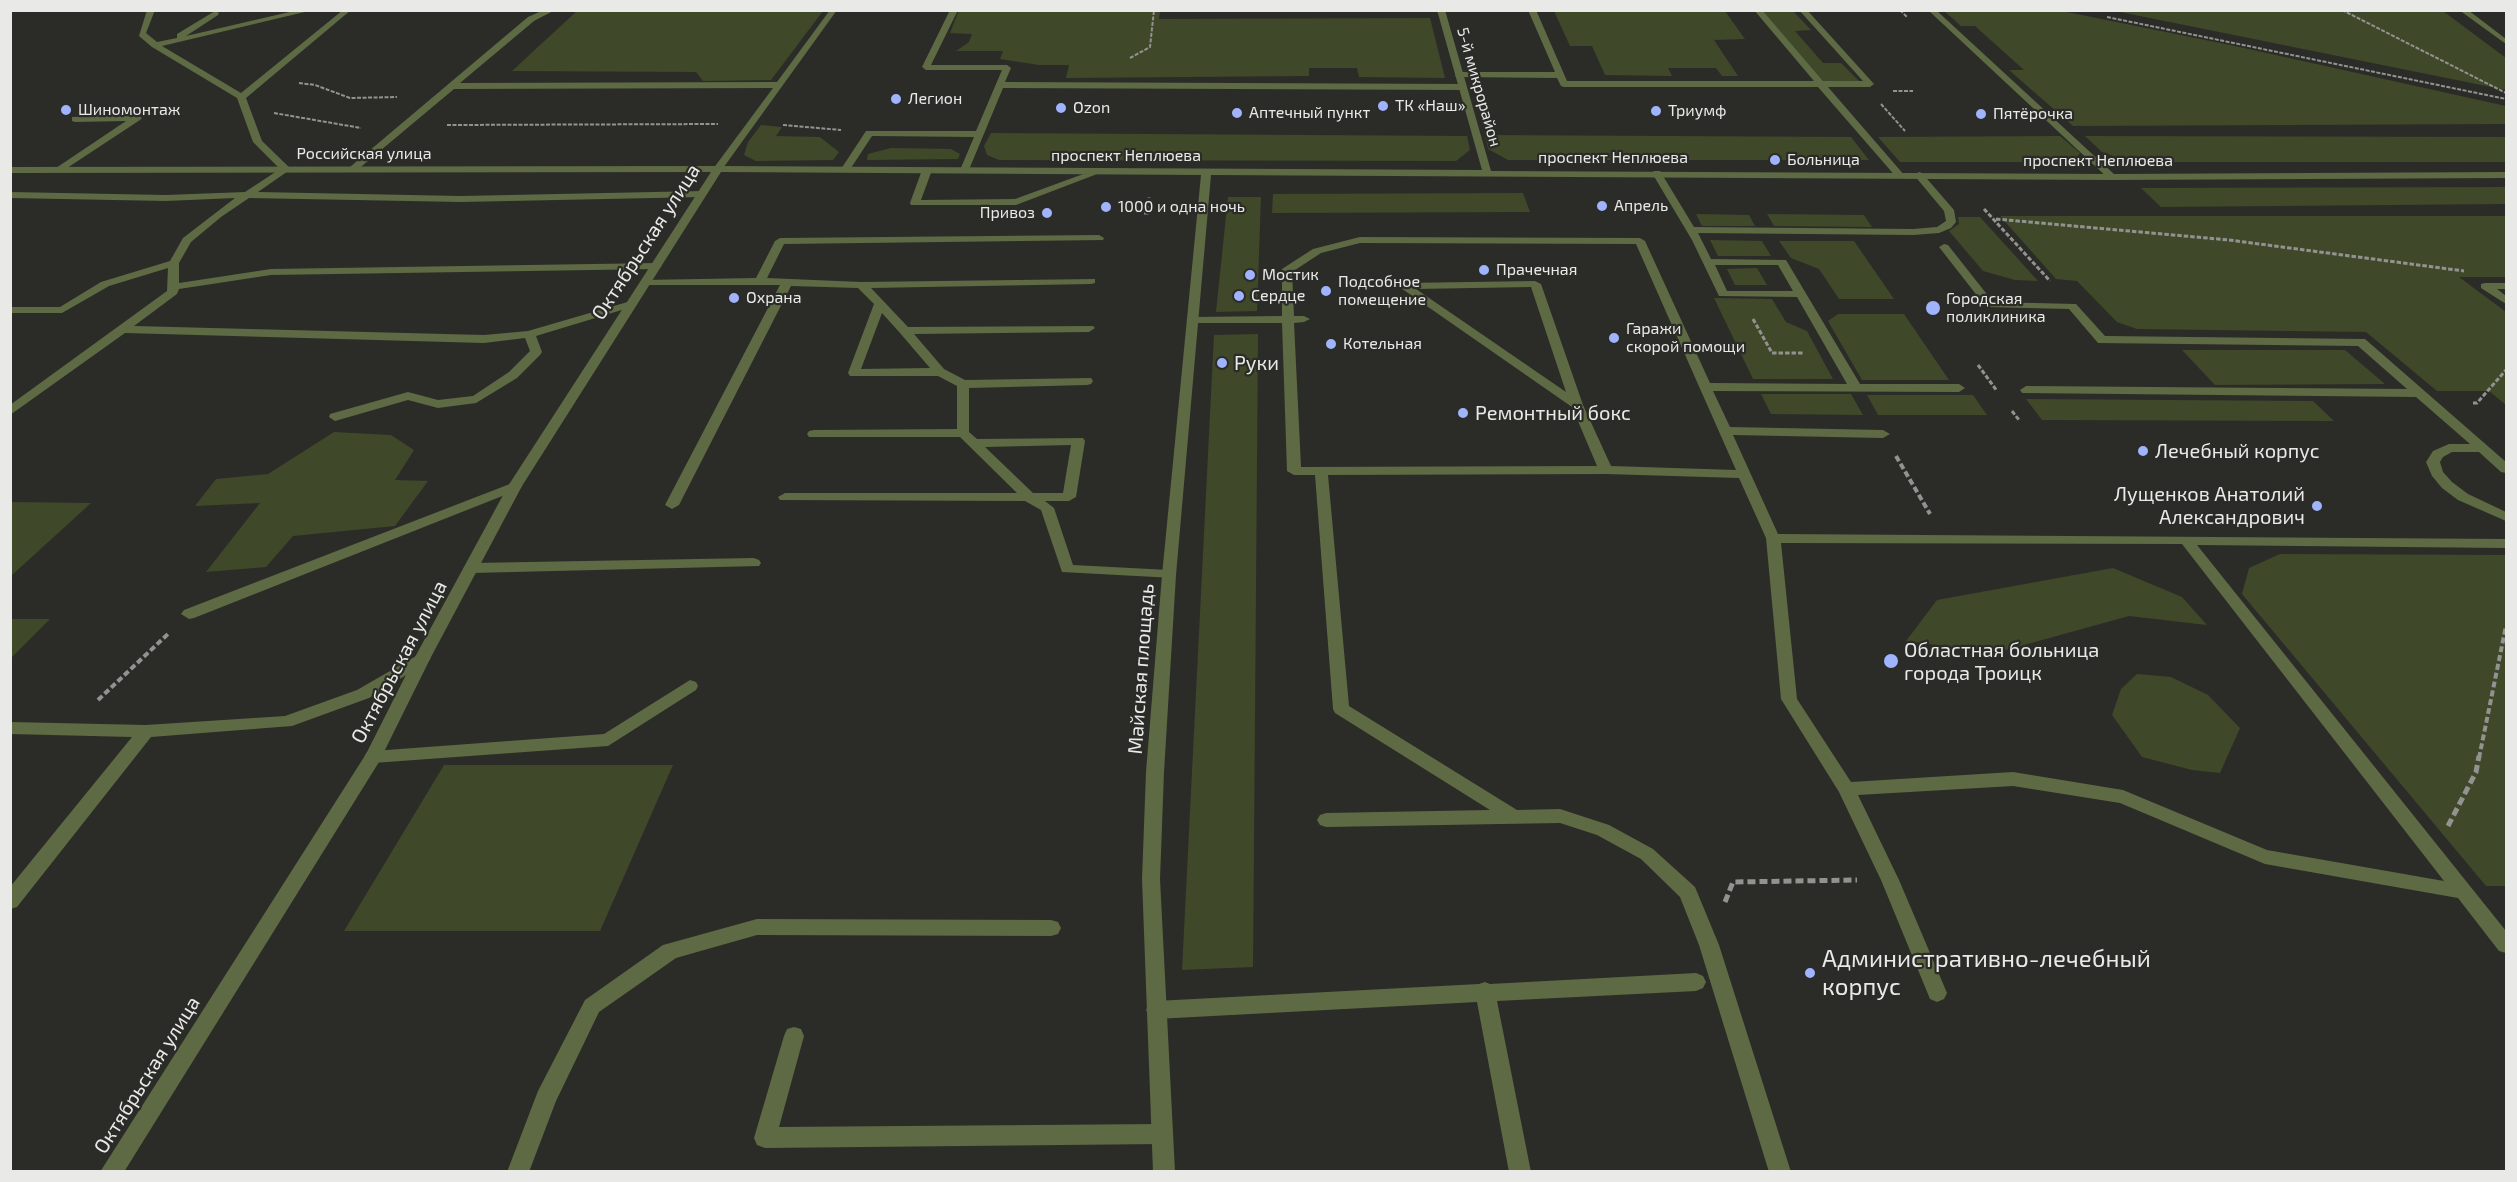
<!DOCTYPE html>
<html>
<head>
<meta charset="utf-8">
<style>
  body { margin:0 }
  #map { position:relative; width:2517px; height:1182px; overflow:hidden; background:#2b2c28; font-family:"Exo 2",sans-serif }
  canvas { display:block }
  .frame { position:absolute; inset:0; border:12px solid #e9eae8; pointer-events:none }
</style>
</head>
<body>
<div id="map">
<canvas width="2517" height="1182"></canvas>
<div class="frame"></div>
</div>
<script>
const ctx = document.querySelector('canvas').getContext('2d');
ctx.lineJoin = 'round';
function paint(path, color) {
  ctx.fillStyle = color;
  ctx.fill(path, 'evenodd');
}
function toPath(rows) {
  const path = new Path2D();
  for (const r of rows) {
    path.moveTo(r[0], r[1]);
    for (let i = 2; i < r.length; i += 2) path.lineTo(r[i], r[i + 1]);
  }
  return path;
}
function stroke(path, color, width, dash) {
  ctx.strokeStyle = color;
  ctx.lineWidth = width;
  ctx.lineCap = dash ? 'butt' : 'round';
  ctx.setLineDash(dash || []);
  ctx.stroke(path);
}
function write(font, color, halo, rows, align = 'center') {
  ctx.font = font + ' "Exo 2",sans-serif';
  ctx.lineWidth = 4.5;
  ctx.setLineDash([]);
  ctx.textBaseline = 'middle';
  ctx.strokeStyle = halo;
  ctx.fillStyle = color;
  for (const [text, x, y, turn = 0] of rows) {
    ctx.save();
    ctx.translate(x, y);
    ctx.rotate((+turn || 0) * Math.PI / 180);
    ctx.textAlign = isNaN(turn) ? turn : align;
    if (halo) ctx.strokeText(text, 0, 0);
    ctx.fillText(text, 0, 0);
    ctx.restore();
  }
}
const green = toPath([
  [578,10,823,10,823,11,771,80,703,81,696,72,512,71],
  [959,10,1160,11,1159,19,1430,18,1445,78,1359,77,1357,68,1309,68,1309,76,1066,78,1069,65,1039,65,1000,59,1003,51,956,51,969,42,972,34,950,33],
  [2125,10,2443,11,2506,58,2506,90,2120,12],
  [1554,11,1725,11,1745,39,1714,40,1738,76,1722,76,1716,68,1668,68,1672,76,1605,75,1592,46,1570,46],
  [1762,11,1793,11,1811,30,1795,31,1823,63,1841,63,1859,81,1824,82],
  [1944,11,2062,11,2235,46,2506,106,2506,124,2073,126,2009,70,2024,70,1975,26,1961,26],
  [761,125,782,127,776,136,820,137,839,152,833,160,756,161,744,155,748,142],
  [991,133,1467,136,1470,150,1456,161,999,160,987,155,984,146],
  [1485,135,1851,137,1869,160,1508,160,1488,149],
  [2060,136,2080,153,2074,162,1900,162,1878,137],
  [2085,136,2506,137,2506,162,2129,162,2102,152],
  [891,148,951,149,960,154,958,159,867,160,868,154],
  [2506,187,2506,204,2161,207,2141,188],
  [1523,193,1530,212,1272,213,1273,194],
  [1228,197,1261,197,1257,311,1216,312],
  [1696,214,1749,215,1755,226,1702,226],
  [1767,214,1864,215,1872,227,1774,226],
  [2000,216,2506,216,2506,277,2459,277,2506,312,2506,405,2489,391,2437,391,2366,332,2137,329,2117,322,2077,281,2056,279],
  [1958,217,1980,217,2038,281,2015,280,1983,271,1949,231,1959,224],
  [1710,240,1762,241,1771,256,1718,256],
  [1779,241,1854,241,1894,299,1839,299,1819,269,1791,258],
  [1757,268,1767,285,1735,285,1727,269],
  [1714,298,1772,299,1786,322,1807,331,1833,379,1753,379],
  [1838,314,1904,314,1949,380,1862,380,1828,321],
  [1258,334,1253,967,1182,970,1214,335],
  [2182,350,2345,350,2385,384,2215,385],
  [1761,394,1851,394,1863,415,1771,414],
  [1867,395,1973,395,1987,415,1878,415],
  [2026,399,2313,401,2334,421,2042,420],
  [334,432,391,435,414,450,395,480,428,481,395,526,293,536,266,567,206,572,260,503,195,506,216,479,268,474],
  [11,502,91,503,11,576],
  [2280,554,2506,555,2506,886,2486,886,2242,594,2249,568],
  [2113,568,2182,597,2207,625,2129,616,1995,653,1906,641,1937,600],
  [11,619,50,619,11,658],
  [2137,674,2171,677,2208,695,2240,728,2220,773,2192,770,2142,757,2112,715,2121,689],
  [444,765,673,765,600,931,344,931]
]);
const pathFar3 = toPath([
  [1900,10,1907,17],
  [2342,10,2506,93],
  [2107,17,2506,99],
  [1130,58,1150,47,1154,10],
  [299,83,315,85,350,98,397,97],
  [1893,91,1913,91],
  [1881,104,1905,131],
  [274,113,361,128],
  [447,125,718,124],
  [783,125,841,130]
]);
const pathFar2 = toPath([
  [1984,209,2050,281],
  [1144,213,1148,213,1149,197],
  [1996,219,2229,240,2464,271],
  [1753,319,1772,353,1804,353],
  [1978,365,1997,391],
  [2473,403,2477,403,2506,370],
  [2012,411,2019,420]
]);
const pathFar1 = toPath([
  [1896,456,1930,514],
  [98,700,169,633],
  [2479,758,2506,626]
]);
const path = toPath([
  [2448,826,2476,772,2479,756],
  [1725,902,1733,882,1857,880]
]);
const lane = toPath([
  [147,10,155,10,146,33,157,42,177,38,177,34,215,11,219,13,218,15,186,36,298,10,313,10,162,46,241,93,343,10,351,10,246,98,262,141,291,169,258,192,461,196,702,191,707,194,702,197,461,202,249,198,221,217,191,242,179,263,179,283,271,269,657,263,662,266,657,269,271,275,179,289,177,294,134,326,484,335,528,331,631,301,637,304,635,306,536,336,542,352,540,355,517,378,476,403,438,408,408,400,335,421,329,417,330,414,408,392,438,400,473,396,509,372,530,351,525,338,484,343,125,333,10,415,10,405,167,291,168,268,109,286,62,313,10,313,10,307,60,307,101,282,170,261,183,238,235,198,166,201,10,198,10,192,166,195,245,192,280,169,253,142,237,98,152,47,139,36,147,10],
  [544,10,555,10,534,21,460,83,777,82,830,10,837,10,721,171,713,169,773,88,454,89,356,171,350,171,350,167,528,17,544,10],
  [950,10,958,10,931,65,1007,65,1011,68,1005,82,1462,84,1466,87,1462,90,1003,88,968,172,960,170,974,137,872,136,849,171,843,171,841,169,866,131,976,131,1002,70,926,70,922,67,950,10],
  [1528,10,1536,10,1567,81,1814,81,1754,10,1762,10,1823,81,1863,81,1799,10,1807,10,1874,84,1870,87,1828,87,1905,176,1897,178,1818,87,1564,87,1561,86,1557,78,1456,77,1455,75,1459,72,1555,72,1528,10],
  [1928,10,1936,10,2115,175,2115,179,2109,179,1928,10],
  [2073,10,2087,10,2084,12,2073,10],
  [137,115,142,118,140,120,61,172,53,170,126,121,75,122,72,121,72,117,137,115],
  [927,167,932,170,921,200,1015,199,1097,169,1105,171,1016,205,911,205,910,203,922,170,927,167],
  [1654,171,1660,171,1694,227,1913,229,1937,227,1946,221,1944,211,1914,175,1919,172,1922,173,1954,210,1956,222,1951,228,1939,233,1913,235,1698,233,1711,259,1786,260,1860,384,1959,384,1965,388,1959,392,1713,391,1730,427,1883,430,1890,434,1883,438,1733,435,1778,534,2506,539,2506,548,2197,545,2506,931,2506,953,2499,951,2458,898,2265,864,2120,803,2013,786,1858,795,1899,880,1947,993,1944,999,1937,1002,1930,999,1881,880,1839,792,1781,699,1766,538,1739,478,1606,474,1328,475,1349,706,1517,810,1560,809,1609,825,1653,849,1695,887,1719,945,1791,1172,1769,1172,1699,945,1680,897,1641,859,1597,835,1560,823,1326,827,1320,825,1317,820,1320,815,1326,813,1490,810,1335,713,1333,709,1315,475,1294,475,1287,471,1282,323,1192,323,1186,320,1192,317,1282,316,1282,269,1313,249,1360,237,1640,238,1645,241,1710,383,1847,384,1797,297,1719,296,1692,240,1652,173,1654,171],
  [1360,243,1636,244,1736,470,1611,466,1583,405,1541,284,1535,281,1404,283,1398,286,1572,407,1597,466,1301,467,1294,323,1304,322,1310,319,1304,316,1294,316,1292,272,1321,253,1360,243],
  [1715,265,1778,265,1793,291,1727,291,1715,265],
  [1531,287,1566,392,1416,289,1531,287],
  [1781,543,2182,544,2444,881,2267,850,2123,790,2013,772,1851,782,1797,699,1781,543],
  [1099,235,1104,238,1103,240,784,244,767,278,861,282,1095,279,1095,283,1091,284,871,288,908,327,1093,326,1095,328,1089,332,914,334,944,369,965,380,1091,378,1093,381,1091,384,1087,385,969,388,969,432,977,439,1083,438,1085,441,1076,497,1069,501,1045,501,1054,508,1073,565,1169,570,1176,575,1174,578,1062,572,1041,510,1025,501,780,500,778,497,785,493,1017,493,960,437,809,437,807,434,809,431,814,430,957,429,957,386,938,376,850,376,848,373,874,304,858,288,791,286,679,505,672,509,665,505,780,285,646,285,642,284,642,280,756,278,775,241,780,238,1099,235],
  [882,313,900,333,930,368,861,369,882,313],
  [1071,445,1063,493,1033,493,985,447,1071,445],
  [1944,244,1948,245,1993,302,2076,304,2105,336,2365,339,2506,462,2506,473,2501,472,2479,452,2452,452,2443,457,2440,462,2443,472,2452,482,2468,494,2506,512,2506,521,2458,500,2442,488,2432,476,2426,462,2433,451,2449,444,2470,444,2416,397,2022,393,2020,390,2026,386,2407,389,2358,346,2098,343,2069,309,1986,307,1939,247,1944,244],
  [2485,283,2506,283,2506,289,2497,289,2506,296,2506,304,2481,288,2481,284,2485,283],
  [515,482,520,483,522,486,520,489,194,618,189,619,181,614,184,610,515,482],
  [754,558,759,560,761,563,759,566,472,573,465,568,472,563,754,558],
  [423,652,429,653,431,657,429,661,369,698,292,726,151,737,17,907,10,909,10,887,132,737,10,734,10,722,146,725,285,716,357,690,423,652],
  [690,680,696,682,698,686,696,690,608,746,373,763,367,762,364,757,367,752,373,751,604,734,690,680],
  [757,919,1051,920,1058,922,1061,928,1058,934,1051,936,757,935,676,958,599,1012,556,1101,529,1172,507,1172,538,1091,585,1000,663,945,757,919],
  [1696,973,1703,976,1706,982,1703,988,1696,991,1497,1001,1531,1172,1509,1172,1477,1002,1156,1019,1149,1016,1146,1010,1149,1004,1156,1001,1479,984,1485,982,1490,984,1696,973],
  [794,1027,801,1029,804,1036,779,1127,1162,1124,1170,1127,1173,1134,1170,1141,1162,1144,765,1148,757,1145,754,1138,784,1036,787,1029,794,1027]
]);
const street = toPath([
  [1437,10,1445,10,1491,171,2112,174,2506,172,2506,178,2112,180,1211,175,1176,575,1164,772,1160,879,1175,1172,1153,1172,1142,879,1146,772,1162,575,1201,175,721,172,522,486,431,657,379,762,124,1172,100,1172,366,754,415,657,508,486,711,172,10,173,10,167,718,166,1482,170,1437,10],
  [2459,10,2468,10,2506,39,2506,44,2459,10]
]);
const markers = [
  [896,99,6,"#a0b3fd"],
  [1383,106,6,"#a0b3fd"],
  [1061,108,6,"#a0b3fd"],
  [66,110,6,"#a0b3fd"],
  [1656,111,6,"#a0b3fd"],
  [1237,113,6,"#a0b3fd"],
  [1981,114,6,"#a0b3fd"],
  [1775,160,6,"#a0b3fd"],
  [1602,206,6,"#a0b3fd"],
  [1106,207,6,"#a0b3fd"],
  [1047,213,6,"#a0b3fd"],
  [1484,270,6,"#a0b3fd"],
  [1250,275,6,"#a0b3fd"],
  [1326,291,6,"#a0b3fd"],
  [1239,296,6,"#a0b3fd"],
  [734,298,6,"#a0b3fd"],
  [1933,308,8,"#a0b3fd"],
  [1614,338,6,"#a0b3fd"],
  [1331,344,6,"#a0b3fd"],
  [1222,363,6,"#a0b3fd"],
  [1463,413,6,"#a0b3fd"],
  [2143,451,6,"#a0b3fd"],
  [2317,506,6,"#a0b3fd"],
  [1891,661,8,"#a0b3fd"],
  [1810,973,6,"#a0b3fd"]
];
const farStreetnames = [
  ["5-й микрорайон",1479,87,74],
  ["Российская улица",364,154],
  ["проспект Неплюева",1126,156],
  ["проспект Неплюева",1613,158],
  ["проспект Неплюева",2098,161]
];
const farPoinames = [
  ["Легион",908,99],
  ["ТК «Наш»",1395,106],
  ["Ozon",1073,108],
  ["Шиномонтаж",78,110],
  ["Триумф",1668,111],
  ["Аптечный пункт",1249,113],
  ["Пятёрочка",1993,114],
  ["Больница",1787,160],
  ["Апрель",1614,206],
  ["1000 и одна ночь",1118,207],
  ["Привоз",1035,213,"right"],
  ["Прачечная",1496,270],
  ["Мостик",1262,275],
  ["Подсобное",1338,282],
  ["помещение",1338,300],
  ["Сердце",1251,296],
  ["Охрана",746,298],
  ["Городская",1946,299],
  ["поликлиника",1946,317],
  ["Гаражи",1626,329],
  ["скорой помощи",1626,347],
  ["Котельная",1343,344]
];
const streetNames = [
  ["Октябрьская улица",646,242,-57],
  ["Октябрьская улица",399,662,-62],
  ["Майская площадь",1141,669,-86],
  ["Октябрьская улица",147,1075,-58]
];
const poiNames = [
  ["Руки",1234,363],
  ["Ремонтный бокс",1475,413],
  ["Лечебный корпус",2155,451],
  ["Лущенков Анатолий",2305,494,"right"],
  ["Александрович",2305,517,"right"],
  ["Областная больница",1904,650],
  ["города Троицк",1904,673]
];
const nearPoinames = [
  ["Административно-лечебный",1822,959],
  ["корпус",1822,987]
];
paint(green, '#3f4829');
stroke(pathFar3, '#929390', 2, [4, 1.5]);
stroke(pathFar2, '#929390', 3, [4.5, 2]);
stroke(pathFar1, '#929390', 4, [6, 3]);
stroke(path, '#929390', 5, [8, 4]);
paint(lane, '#5e6a43');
paint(street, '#5e6a43');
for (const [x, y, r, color] of markers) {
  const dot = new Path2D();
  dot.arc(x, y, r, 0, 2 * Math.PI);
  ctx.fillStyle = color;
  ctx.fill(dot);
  stroke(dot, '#2b2c28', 2);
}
write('16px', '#e9eae8', '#2b2c28', farStreetnames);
write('16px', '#e9eae8', '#2b2c28', farPoinames, 'left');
write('20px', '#e9eae8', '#2b2c28', streetNames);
write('20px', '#e9eae8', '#2b2c28', poiNames, 'left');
write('24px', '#e9eae8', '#2b2c28', nearPoinames, 'left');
</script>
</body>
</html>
